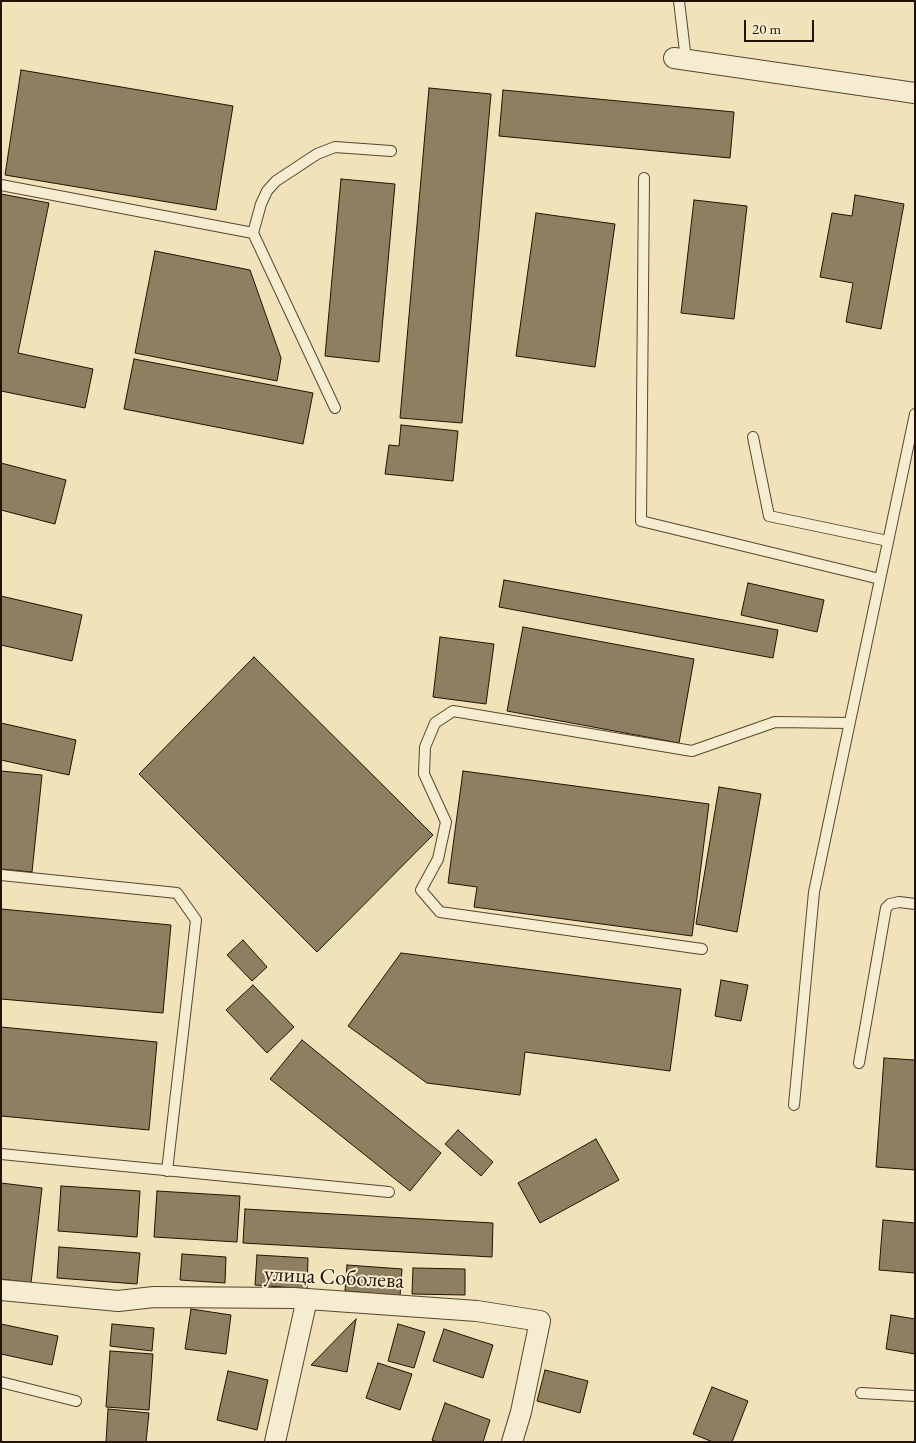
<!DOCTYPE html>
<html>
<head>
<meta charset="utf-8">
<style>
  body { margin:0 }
  #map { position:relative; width:916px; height:1443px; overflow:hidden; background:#f1e2b9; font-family:"EB Garamond",serif }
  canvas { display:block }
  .frame { position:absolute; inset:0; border:2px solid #221301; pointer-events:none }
  .scale { position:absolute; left:744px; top:20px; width:70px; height:22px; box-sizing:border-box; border:2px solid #221301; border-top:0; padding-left:6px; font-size:15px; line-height:18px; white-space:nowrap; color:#221301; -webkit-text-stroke:4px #f6ecd2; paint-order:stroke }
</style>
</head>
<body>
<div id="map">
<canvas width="916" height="1443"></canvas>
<div class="frame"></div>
<div class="scale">20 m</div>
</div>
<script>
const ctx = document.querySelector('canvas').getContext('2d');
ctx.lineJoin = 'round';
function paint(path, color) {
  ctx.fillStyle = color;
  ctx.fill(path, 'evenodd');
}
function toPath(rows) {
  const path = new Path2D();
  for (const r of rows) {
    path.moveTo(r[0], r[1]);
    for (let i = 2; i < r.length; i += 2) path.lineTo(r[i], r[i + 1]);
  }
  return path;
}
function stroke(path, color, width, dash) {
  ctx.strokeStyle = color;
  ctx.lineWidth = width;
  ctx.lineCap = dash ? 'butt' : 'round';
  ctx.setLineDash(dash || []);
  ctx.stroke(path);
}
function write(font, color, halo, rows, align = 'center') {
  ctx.font = font + ' "EB Garamond",serif';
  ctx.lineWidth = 4;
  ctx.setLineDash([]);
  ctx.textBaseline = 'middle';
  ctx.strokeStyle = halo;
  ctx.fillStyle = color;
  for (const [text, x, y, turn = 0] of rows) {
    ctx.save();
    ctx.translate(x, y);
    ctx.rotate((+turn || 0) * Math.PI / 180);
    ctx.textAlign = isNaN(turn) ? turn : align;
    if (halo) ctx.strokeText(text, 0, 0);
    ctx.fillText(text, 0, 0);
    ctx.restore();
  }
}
const building = toPath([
  [21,70,233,106,216,210,5,175,21,70],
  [429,88,491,94,462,423,400,418,429,88],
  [503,90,734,112,730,158,499,136,503,90],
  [341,179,395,184,379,362,325,356,341,179],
  [1,194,49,203,18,353,93,369,85,408,1,391,1,194],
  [855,195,904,204,881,329,846,322,853,283,820,277,832,213,852,216,855,195],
  [694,200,747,206,734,319,681,313,694,200],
  [536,213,615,224,595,367,516,356,536,213],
  [155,251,250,270,281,358,277,381,135,353,155,251],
  [134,359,313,393,303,444,124,409,134,359],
  [401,425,458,431,453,481,385,474,389,445,399,446,401,425],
  [1,463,66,480,55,524,1,510,1,463],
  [504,580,778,630,773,658,499,607,504,580],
  [748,583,824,600,817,632,741,615,748,583],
  [1,596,82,615,72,661,1,645,1,596],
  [523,627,694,659,679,743,507,711,523,627],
  [440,637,494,644,486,704,433,697,440,637],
  [254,657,433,835,317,952,139,774,254,657],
  [1,723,76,740,69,775,1,760,1,723],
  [1,771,42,775,32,872,1,869,1,771],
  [463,771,709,804,692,936,474,907,477,887,448,883,463,771],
  [719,787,761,794,737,932,696,924,719,787],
  [1,909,171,925,163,1013,1,999,1,909],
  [243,940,267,967,252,981,227,955,243,940],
  [401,953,681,989,670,1071,525,1052,520,1095,427,1083,348,1026,401,953],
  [721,980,748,985,741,1021,715,1016,721,980],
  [253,985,294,1027,267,1053,226,1010,253,985],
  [1,1027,157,1042,149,1130,1,1116,1,1027],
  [302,1040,441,1153,410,1191,270,1079,302,1040],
  [884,1058,915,1060,915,1170,876,1167,884,1058],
  [458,1130,493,1162,481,1176,445,1144,458,1130],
  [596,1139,619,1180,540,1223,518,1183,596,1139],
  [1,1183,42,1188,31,1283,1,1279,1,1183],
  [61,1186,140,1191,137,1237,58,1231,61,1186],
  [157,1191,240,1196,237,1242,154,1237,157,1191],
  [245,1209,493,1223,492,1257,243,1243,245,1209],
  [883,1220,915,1223,915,1273,879,1270,883,1220],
  [59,1247,140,1253,137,1284,57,1278,59,1247],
  [182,1254,226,1257,225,1283,180,1280,182,1254],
  [257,1255,308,1258,307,1289,255,1285,257,1255],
  [347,1265,402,1269,400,1296,345,1291,347,1265],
  [413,1268,465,1269,465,1295,412,1294,413,1268],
  [191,1309,231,1315,226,1354,185,1349,191,1309],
  [891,1315,915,1319,915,1354,886,1349,891,1315],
  [356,1319,347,1372,311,1365,356,1319],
  [1,1324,58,1336,52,1365,1,1354,1,1324],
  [112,1324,154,1328,152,1351,110,1346,112,1324],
  [398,1324,425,1332,414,1368,388,1361,398,1324],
  [444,1329,493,1345,483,1378,433,1361,444,1329],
  [110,1351,153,1354,149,1410,106,1407,110,1351],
  [378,1363,412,1374,400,1410,366,1398,378,1363],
  [545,1370,588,1381,580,1413,537,1401,545,1370],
  [228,1371,268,1380,257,1430,217,1420,228,1371],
  [712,1387,748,1401,732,1442,713,1442,693,1434,712,1387],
  [445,1403,490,1420,483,1442,437,1442,432,1440,445,1403],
  [108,1409,149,1413,146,1442,106,1442,108,1409]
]);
const service = toPath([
  [679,1,686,60],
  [644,178,641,521,880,579],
  [1,185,253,233,335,408],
  [253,233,261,204,267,191,276,181,317,154,335,147,391,151],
  [753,437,769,516,888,541],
  [1,875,177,893,196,920,167,1171],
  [702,949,440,912,421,890,438,859,446,822,424,774,425,747,435,723,453,711,692,751,775,722,849,723],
  [859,1063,886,908,890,904,899,902,915,904],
  [794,1105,814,892,915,414],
  [1,1154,389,1192],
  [1,1382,76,1401],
  [861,1393,915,1396]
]);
const minor = toPath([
  [674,58,915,93],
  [1,1290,118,1301,154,1297,293,1298,477,1311,540,1321,521,1412,512,1442],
  [275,1442,307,1299]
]);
const streetNames = [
  ["улица Соболева",334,1278,3]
];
paint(building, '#8e7f61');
stroke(building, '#221301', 1);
stroke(service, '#56472f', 12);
stroke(minor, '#56472f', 22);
stroke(service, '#f6ecd2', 10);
stroke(minor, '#f6ecd2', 20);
write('22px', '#221301', '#f6ecd2', streetNames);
</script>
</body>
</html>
